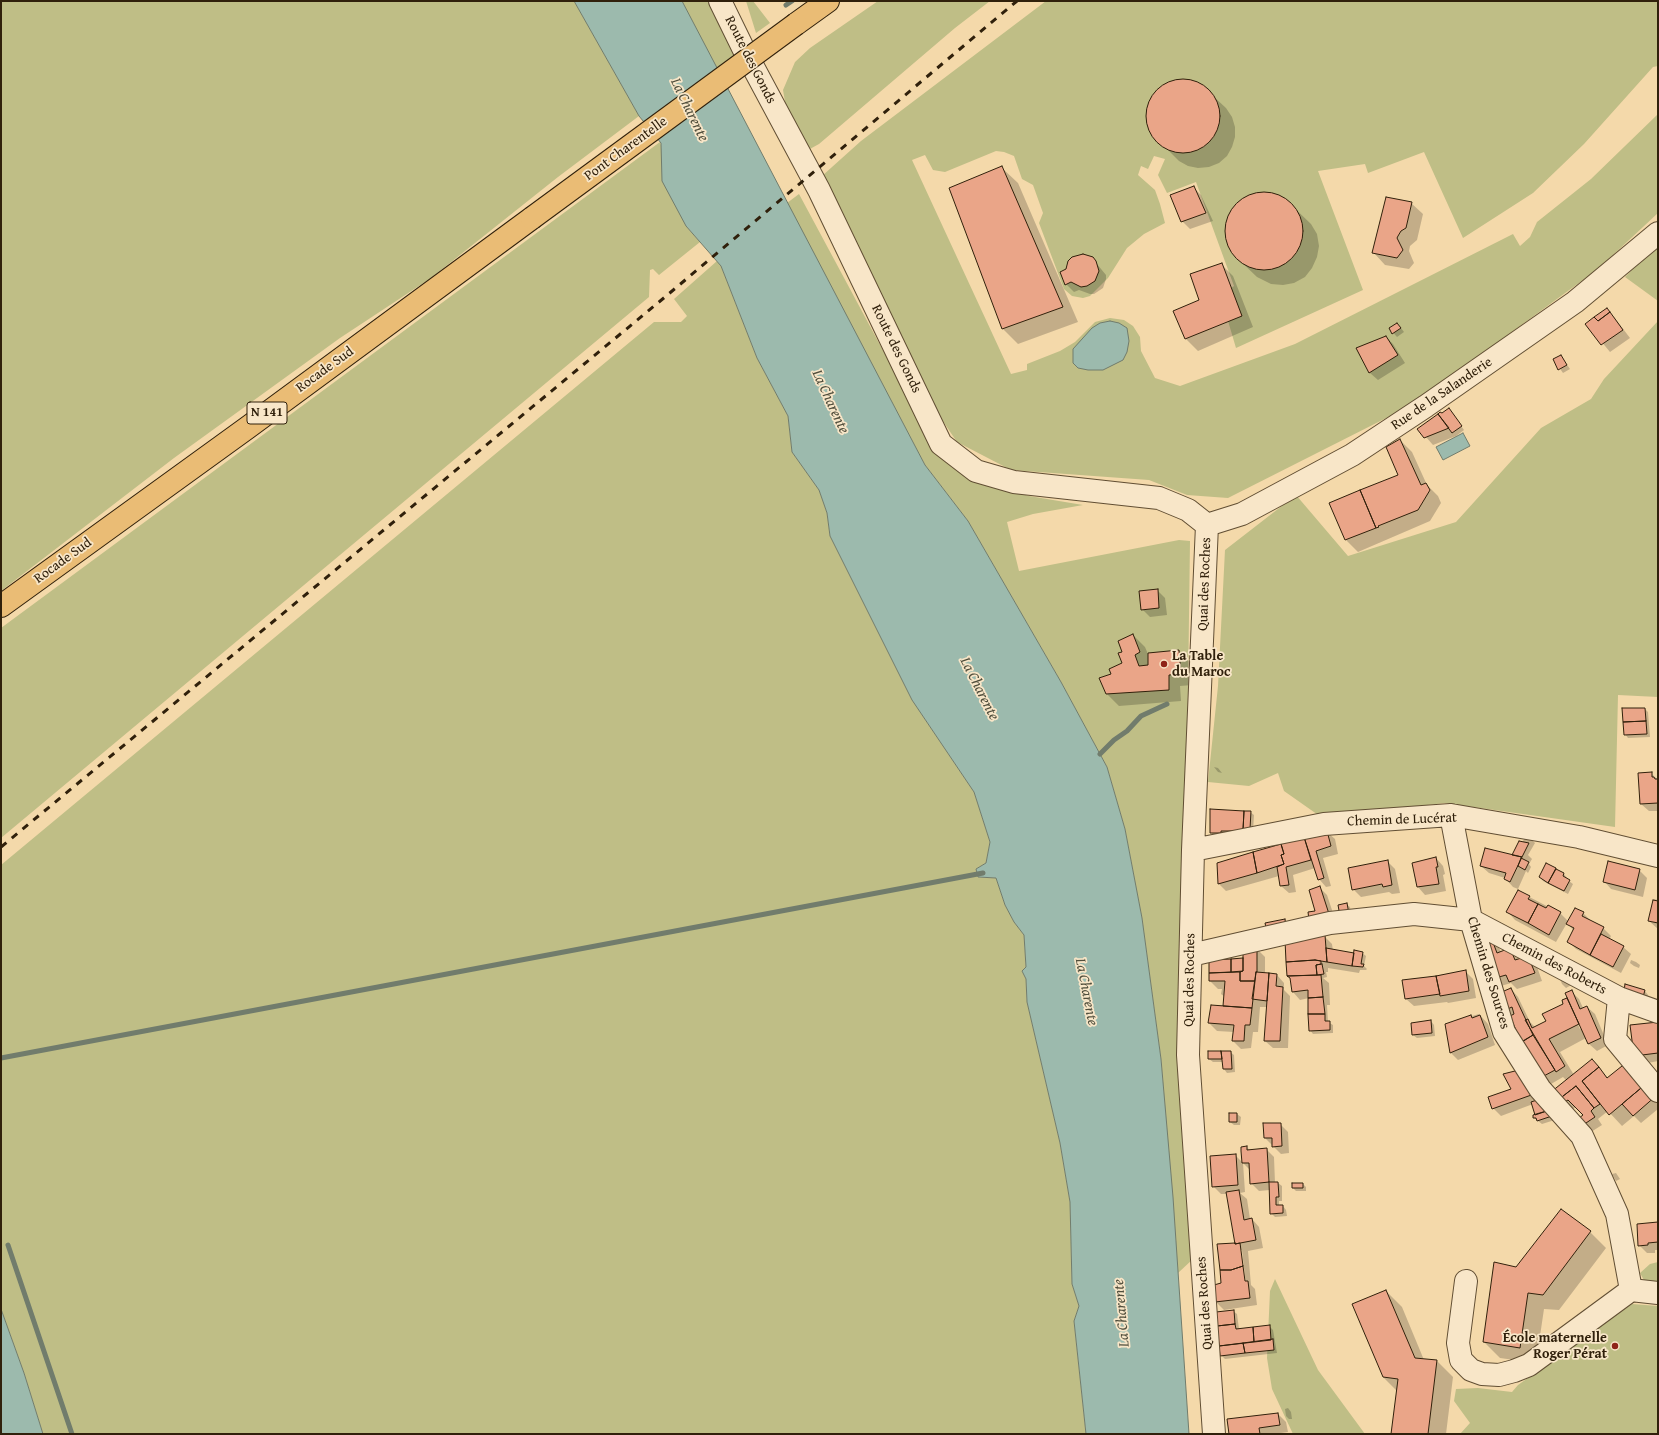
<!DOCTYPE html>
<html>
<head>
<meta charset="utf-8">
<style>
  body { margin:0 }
  #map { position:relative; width:1659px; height:1435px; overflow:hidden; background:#f4d9aa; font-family:"Gentium Book Plus",serif }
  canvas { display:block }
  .frame { position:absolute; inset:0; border:2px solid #30200b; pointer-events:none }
</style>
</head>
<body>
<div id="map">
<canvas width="1659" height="1435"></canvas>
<div class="frame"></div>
</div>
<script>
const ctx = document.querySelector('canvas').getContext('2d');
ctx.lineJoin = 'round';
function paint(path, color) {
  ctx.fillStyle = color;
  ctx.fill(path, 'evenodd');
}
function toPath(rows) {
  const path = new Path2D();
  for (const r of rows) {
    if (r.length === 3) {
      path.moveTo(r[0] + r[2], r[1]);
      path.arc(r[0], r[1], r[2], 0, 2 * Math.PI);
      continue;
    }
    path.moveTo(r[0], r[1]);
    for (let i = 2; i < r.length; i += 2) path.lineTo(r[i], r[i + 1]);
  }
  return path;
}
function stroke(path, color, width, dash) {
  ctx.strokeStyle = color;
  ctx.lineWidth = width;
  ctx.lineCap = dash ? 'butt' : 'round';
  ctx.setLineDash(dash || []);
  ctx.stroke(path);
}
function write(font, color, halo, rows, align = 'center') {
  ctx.font = font + ' "Gentium Book Plus",serif';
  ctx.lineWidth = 3.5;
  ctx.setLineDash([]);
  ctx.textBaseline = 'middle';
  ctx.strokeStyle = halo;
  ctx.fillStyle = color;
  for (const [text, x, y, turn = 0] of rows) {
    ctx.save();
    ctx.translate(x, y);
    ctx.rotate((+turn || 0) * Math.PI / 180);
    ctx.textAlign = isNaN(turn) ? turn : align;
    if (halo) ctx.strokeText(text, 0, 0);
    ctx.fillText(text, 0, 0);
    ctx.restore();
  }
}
const green = toPath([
  [1,1,574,1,639,116,558,177,431,278,340,338,174,458,1,591],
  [682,1,720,1,744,50,718,71],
  [746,1,753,1,770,23,756,33],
  [878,1,990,1,955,28,819,144,808,150,788,119,783,90,795,62,810,48],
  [1046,1,1658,1,1658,66,1653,67,1584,144,1533,193,1463,238,1424,152,1368,173,1365,164,1318,171,1363,290,1236,348,1228,321,1231,288,1234,286,1196,182,1167,193,1158,175,1165,159,1154,156,1148,169,1141,166,1138,175,1155,190,1160,204,1165,223,1144,234,1127,248,1108,278,1090,296,1083,298,1072,296,1064,289,1039,223,1043,213,1033,185,1022,179,1014,156,1004,152,996,151,945,172,933,170,925,155,912,160,1011,374,1027,370,1027,364,1060,351,1075,342,1095,322,1110,318,1124,320,1133,326,1140,337,1141,351,1155,378,1180,386,1295,344,1513,234,1520,246,1530,237,1537,222,1591,179,1658,114,1658,213,1598,269,1412,405,1228,498,1187,495,1149,480,1011,470,957,442,934,408,822,176,861,141],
  [660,142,686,226,700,242,659,275,653,269,650,270,649,297,1,838,1,628],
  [799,194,923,425,977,480,1029,496,1083,505,1033,514,1007,522,1019,571,1179,540,1190,541,1186,841,1193,1259,1178,1273,1161,1059,1142,919,1125,829,1107,767,1061,682,968,521,925,465,787,203],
  [1658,243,1658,301,1625,277],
  [717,261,721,266,757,358,788,416,792,452,819,490,827,513,830,536,912,700,974,792,990,842,986,863,976,869,978,877,996,878,1005,905,1014,922,1024,935,1026,967,1022,971,1026,979,1027,1002,1060,1143,1070,1202,1072,1284,1079,1306,1074,1321,1086,1434,43,1434,24,1373,1,1309,1,865,654,322,681,322,687,316,674,299],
  [1658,321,1658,697,1618,695,1615,827,1445,803,1321,817,1284,791,1278,773,1249,786,1208,782,1218,686,1225,550,1296,495,1348,556,1456,522,1541,428,1591,399,1604,379],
  [1658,1262,1658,1283,1645,1282,1640,1273,1650,1264],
  [1275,1279,1318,1370,1365,1434,1293,1434,1272,1389,1267,1358,1270,1291],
  [1632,1304,1658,1306,1657,1434,1460,1434,1470,1423,1454,1401,1456,1389,1478,1388,1512,1392,1518,1385]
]);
const water = toPath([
  [574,1,682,1,925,465,968,521,1061,682,1107,767,1125,829,1142,918,1161,1059,1173,1197,1189,1434,1086,1434,1074,1321,1079,1306,1072,1284,1070,1202,1060,1143,1027,1002,1026,979,1022,971,1026,967,1024,935,1014,922,1005,905,996,878,978,877,976,869,986,863,990,842,974,792,912,700,830,536,827,513,819,490,792,452,788,416,757,358,721,266,686,226,662,181,661,143,639,116,574,1],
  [1110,321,1119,323,1127,328,1129,341,1127,352,1123,360,1103,370,1088,370,1078,368,1073,363,1073,349,1092,328,1100,323,1110,321],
  [1463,433,1470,446,1443,460,1436,447,1463,433],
  [1,1309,24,1373,43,1434,1,1434,1,1309]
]);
const shadow = toPath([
  [1177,80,1189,80,1200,84,1226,108,1232,117,1235,127,1235,137,1232,147,1227,156,1219,163,1209,167,1198,168,1188,166,1179,161,1154,136,1149,125,1147,114,1150,102,1156,92,1166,84],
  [1002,168,1018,183,1078,322,1018,344,1002,328],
  [1193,187,1201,195,1213,221,1190,229,1182,221],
  [1262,192,1274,194,1285,199,1311,224,1317,234,1319,246,1317,257,1312,268,1305,277,1294,283,1283,285,1271,284,1257,277,1235,256,1229,246,1226,234,1227,222,1231,210,1239,201,1250,195],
  [1411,203,1423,214,1417,240,1410,246,1409,251,1414,263,1409,269,1385,265,1374,253],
  [1092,258,1106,275,1106,279,1103,288,1094,294,1090,294,1079,290,1074,292,1066,284,1067,270],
  [1221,264,1233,276,1253,327,1198,351,1186,339,1174,312,1201,300],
  [1614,317,1630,338,1610,352,1587,324],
  [1401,328,1404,332,1397,337,1390,329],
  [1386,337,1393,344,1405,363,1378,380,1370,373,1357,349],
  [1561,356,1570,369,1563,373,1554,360],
  [1452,413,1464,430,1456,436,1433,445,1419,429,1442,414],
  [1400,440,1412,452,1427,485,1438,496,1441,503,1430,521,1358,552,1346,540,1330,503,1399,476],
  [1157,590,1165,598,1167,615,1150,617,1142,609],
  [1133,635,1145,647,1148,654,1179,651,1190,662,1192,685,1180,686,1181,701,1119,706,1107,694,1112,674,1123,664,1123,652],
  [1645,709,1648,712,1650,737,1628,738,1625,734],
  [1214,767,1218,768,1222,773,1218,772],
  [1651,773,1658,780,1658,811,1649,811,1641,804],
  [1250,812,1254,815,1253,832,1218,840,1211,832],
  [1327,832,1335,839,1338,854,1323,858,1331,886,1326,887,1319,879,1315,868,1293,875,1296,892,1289,893,1281,886,1279,876,1226,891,1219,884,1218,864],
  [1525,838,1531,839,1535,843,1528,855,1532,859,1529,864,1531,867,1528,873,1526,871,1518,889,1513,887,1505,878,1489,873,1481,866,1513,856],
  [1528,861,1529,863,1526,868,1525,867],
  [1436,858,1443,866,1445,874,1443,875,1446,891,1425,895,1418,887],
  [1387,861,1395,869,1400,893,1392,894,1389,892,1361,897,1353,889],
  [1547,864,1564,874,1567,878,1566,879,1573,884,1568,894,1543,881,1540,877],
  [1639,870,1647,878,1643,897,1611,889,1604,881],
  [1320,888,1327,895,1337,925,1317,912],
  [1518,891,1560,913,1569,922,1583,913,1591,921,1603,928,1611,936,1609,940,1623,947,1631,954,1621,973,1576,949,1569,942,1574,931,1567,923,1556,942,1515,920,1508,912],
  [1654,899,1658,900,1658,929,1649,921],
  [1346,904,1350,907,1352,918,1345,919],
  [1324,936,1332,944,1333,951,1354,954,1362,953,1366,956,1364,966,1367,969,1366,970,1360,970,1359,973,1328,968,1328,972,1326,972,1327,977,1323,978,1329,983,1330,1005,1327,1005,1328,1022,1333,1025,1333,1033,1313,1034,1310,1030,1309,998,1300,1000,1293,992,1291,978,1288,975],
  [1479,938,1498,946,1501,952,1510,949,1519,960,1536,964,1542,981,1517,989,1511,983,1501,986],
  [1257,949,1265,957,1265,974,1277,975,1284,983,1284,990,1290,996,1288,1048,1273,1048,1265,1041,1267,1007,1260,1007,1258,1032,1253,1032,1251,1048,1241,1049,1233,1041,1234,1032,1217,1031,1209,1023,1224,1007,1225,997,1221,994,1222,989,1218,989,1210,981,1209,962,1244,959],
  [1631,960,1636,962,1640,965,1639,968,1634,966,1630,963],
  [1465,971,1473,979,1476,998,1448,1003,1447,1002,1414,1006,1406,999,1403,981],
  [1557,972,1575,983,1566,988,1562,984],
  [1500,988,1504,992,1511,989,1518,997,1530,1022,1535,1027,1547,1022,1564,1005,1563,1001,1569,998,1572,992,1579,999,1583,1008,1587,1007,1595,1014,1608,1045,1597,1051,1589,1044,1586,1038,1560,1052,1574,1075,1599,1068,1608,1078,1658,1095,1658,1109,1641,1123,1634,1116,1622,1126,1608,1111,1598,1119,1602,1125,1591,1132,1584,1124,1584,1115,1576,1107,1570,1111,1562,1103,1567,1081,1563,1077,1551,1084,1543,1077,1516,1035],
  [1573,1008,1582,1028,1580,1029,1573,1013],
  [1625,990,1645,991,1648,995,1646,1000],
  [1479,1014,1488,1024,1495,1045,1458,1060,1451,1053,1471,1016,1473,1019,1472,1016],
  [1431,1021,1434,1025,1435,1036,1417,1038,1413,1035],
  [1658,1023,1658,1061,1643,1064,1635,1056],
  [1230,1052,1234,1055,1235,1072,1227,1073,1224,1069,1223,1062,1213,1062,1209,1059],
  [1505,1075,1561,1118,1542,1124,1534,1118,1536,1115,1533,1104,1501,1116,1493,1108,1512,1090],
  [1237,1114,1241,1117,1240,1125,1234,1125,1230,1122],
  [1280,1124,1288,1132,1289,1153,1281,1154,1265,1138],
  [1247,1147,1250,1151,1266,1149,1274,1157,1275,1183,1278,1183,1282,1186,1282,1201,1279,1201,1279,1206,1283,1206,1286,1210,1287,1216,1275,1217,1271,1213,1270,1190,1259,1191,1251,1183,1250,1170,1243,1163,1245,1192,1240,1193,1247,1199,1250,1219,1252,1219,1259,1227,1263,1248,1248,1251,1251,1285,1255,1289,1257,1305,1224,1310,1216,1302,1236,1243,1227,1194,1221,1194,1213,1186,1235,1155,1243,1163],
  [1240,1250,1242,1250,1246,1286,1244,1286],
  [1616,1173,1620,1179,1616,1181,1612,1174],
  [1303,1184,1306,1187,1306,1191,1296,1191,1293,1188],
  [1562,1210,1590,1232,1606,1248,1559,1310,1544,1309,1536,1363,1500,1358,1484,1342,1516,1268],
  [1658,1223,1658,1250,1655,1250,1655,1253,1647,1253,1639,1245],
  [1386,1291,1402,1307,1424,1360,1437,1361,1453,1377,1446,1434,1392,1434,1397,1391,1383,1377],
  [1233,1311,1237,1314,1239,1329,1269,1326,1273,1330,1277,1353,1225,1359,1221,1355],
  [1288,1408,1291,1412,1292,1419,1289,1419,1286,1416,1285,1409],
  [1278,1414,1286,1422,1288,1432,1274,1434,1230,1434]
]);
const stream = toPath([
  [786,5,792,1],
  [1100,754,1114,740,1127,731,1141,716,1167,704],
  [1,1058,983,873],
  [8,1245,72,1434]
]);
const building = toPath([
  [1183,116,37],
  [1002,166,1063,307,1002,329,949,188,1002,166],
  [1194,186,1206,213,1181,222,1170,195,1194,186],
  [1264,231,39],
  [1386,197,1412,202,1406,228,1401,231,1398,236,1397,238,1403,250,1397,258,1372,253,1386,197],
  [1083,254,1093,257,1096,261,1099,271,1095,281,1087,286,1081,287,1071,282,1065,285,1060,272,1066,269,1068,261,1072,257,1083,254],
  [1222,263,1242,316,1185,339,1173,311,1199,300,1190,274,1222,263],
  [1607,308,1610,312,1598,321,1594,317,1607,308],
  [1610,312,1623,330,1601,345,1585,324,1594,317,1598,321,1610,312],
  [1397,323,1401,328,1392,334,1389,328,1397,323],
  [1386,336,1398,355,1369,373,1356,348,1386,336],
  [1561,355,1567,365,1558,370,1553,359,1561,355],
  [1449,408,1462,426,1452,433,1438,414,1440,412,1442,413,1449,408],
  [1438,414,1449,428,1424,438,1417,429,1438,414],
  [1400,439,1421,485,1426,483,1430,490,1418,510,1378,526,1379,527,1376,528,1360,490,1398,475,1386,447,1400,439],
  [1360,490,1376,528,1345,540,1329,503,1360,490],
  [1158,589,1159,608,1141,610,1139,591,1158,589],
  [1133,634,1140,652,1135,655,1139,666,1148,665,1148,653,1179,650,1181,674,1169,675,1169,690,1106,694,1099,678,1111,674,1109,669,1122,663,1118,653,1122,652,1118,641,1133,634],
  [1622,708,1645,708,1646,721,1623,722,1622,708],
  [1646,721,1647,734,1624,735,1623,722,1646,721],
  [1652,772,1652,777,1654,777,1655,779,1658,779,1658,803,1640,804,1638,773,1652,772],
  [1210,809,1244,811,1243,830,1237,831,1221,831,1221,833,1210,833,1210,809],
  [1244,811,1251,811,1250,829,1243,830,1244,811],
  [1327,831,1331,846,1316,851,1324,878,1318,880,1304,837,1327,831],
  [1304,837,1311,860,1286,867,1289,885,1280,886,1277,867,1284,864,1281,855,1284,854,1281,844,1304,837],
  [1519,841,1529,843,1522,857,1512,855,1519,841],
  [1281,844,1284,854,1281,855,1284,864,1257,873,1253,852,1281,844],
  [1485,848,1522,857,1510,882,1504,879,1506,873,1480,866,1485,848],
  [1253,852,1257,873,1218,884,1217,863,1253,852],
  [1436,857,1438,867,1436,867,1439,884,1417,887,1412,863,1436,857],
  [1521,858,1529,862,1525,870,1518,866,1521,858],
  [1388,860,1392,885,1383,887,1382,884,1352,890,1348,868,1388,860],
  [1608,861,1640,869,1635,890,1603,882,1608,861],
  [1546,863,1556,868,1548,883,1539,877,1546,863],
  [1556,869,1564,873,1563,876,1570,880,1564,891,1548,883,1556,869],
  [1320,886,1330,917,1309,920,1308,912,1315,911,1309,890,1320,886],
  [1518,890,1530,896,1528,899,1538,904,1528,923,1506,912,1518,890],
  [1653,900,1658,901,1658,923,1648,921,1653,900],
  [1347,903,1349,914,1340,916,1338,905,1347,903],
  [1538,904,1546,908,1548,905,1561,912,1549,935,1528,923,1538,904],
  [1575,908,1584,912,1582,916,1604,927,1590,955,1567,942,1574,928,1566,924,1575,908],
  [1285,919,1286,928,1267,932,1265,923,1285,919],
  [1601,934,1624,946,1613,967,1590,955,1601,934],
  [1325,935,1327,962,1315,960,1286,962,1285,940,1325,935],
  [1478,937,1491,937,1497,953,1510,948,1515,960,1528,956,1535,973,1509,982,1506,975,1492,979,1478,937],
  [1257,948,1257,972,1256,972,1255,981,1240,981,1240,972,1243,971,1243,949,1257,948],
  [1326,948,1354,953,1352,966,1327,962,1326,948],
  [1354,950,1363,952,1361,964,1364,964,1363,967,1352,966,1354,950],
  [1243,958,1243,971,1231,972,1231,959,1243,958],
  [1231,959,1231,972,1209,973,1209,960,1231,959],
  [1315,960,1321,961,1321,964,1316,965,1317,975,1287,976,1286,962,1315,960],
  [1322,964,1324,974,1317,975,1316,965,1322,964],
  [1466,970,1469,991,1440,996,1436,976,1466,970],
  [1240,972,1240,981,1255,981,1252,1008,1223,1006,1225,981,1209,981,1209,973,1240,972],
  [1256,972,1269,973,1267,1001,1252,999,1256,972],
  [1269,973,1277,974,1276,986,1283,987,1280,1041,1264,1041,1269,973],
  [1321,975,1323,997,1308,998,1308,990,1292,992,1290,978,1287,976,1321,975],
  [1436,976,1440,994,1405,999,1402,980,1436,976],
  [1625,984,1645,990,1643,997,1624,991,1625,984],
  [1511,988,1533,1035,1521,1042,1510,1016,1514,1014,1512,1007,1503,1011,1497,994,1511,988],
  [1572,990,1580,1009,1587,1006,1601,1038,1588,1044,1565,993,1572,990],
  [1323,997,1325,1014,1308,1014,1308,998,1323,997],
  [1567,998,1579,1024,1549,1039,1565,1066,1556,1072,1525,1020,1528,1019,1532,1028,1546,1021,1542,1014,1563,1004,1562,1000,1567,998],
  [1211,1005,1252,1008,1250,1025,1245,1025,1244,1041,1232,1041,1234,1025,1208,1023,1211,1005],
  [1308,1014,1325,1014,1325,1021,1330,1021,1330,1030,1309,1031,1308,1014],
  [1471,1015,1472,1018,1480,1015,1488,1037,1450,1053,1445,1024,1471,1015],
  [1431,1020,1432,1033,1412,1035,1411,1023,1431,1020],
  [1658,1022,1658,1053,1634,1056,1630,1025,1658,1022],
  [1533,1035,1555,1070,1542,1077,1519,1044,1533,1035],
  [1208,1051,1221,1051,1222,1059,1208,1059,1208,1051],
  [1221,1051,1231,1051,1232,1069,1223,1069,1221,1051],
  [1592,1059,1599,1067,1582,1081,1600,1104,1594,1108,1576,1086,1558,1100,1551,1092,1592,1059],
  [1627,1062,1647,1083,1609,1115,1582,1081,1599,1067,1607,1078,1627,1062],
  [1523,1069,1537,1093,1492,1109,1488,1097,1511,1089,1503,1074,1523,1069],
  [1647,1083,1657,1095,1633,1116,1622,1104,1647,1083],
  [1576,1086,1594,1108,1591,1111,1595,1117,1583,1125,1579,1118,1583,1115,1568,1100,1561,1104,1558,1100,1576,1086],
  [1543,1098,1553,1109,1535,1115,1531,1102,1543,1098],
  [1553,1109,1558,1114,1537,1121,1536,1118,1533,1118,1533,1115,1553,1109],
  [1229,1113,1237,1113,1237,1122,1229,1122,1229,1113],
  [1263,1123,1281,1123,1282,1146,1272,1147,1272,1138,1264,1138,1263,1123],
  [1247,1146,1247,1150,1267,1148,1269,1182,1250,1184,1249,1163,1242,1163,1241,1151,1241,1147,1247,1146],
  [1236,1154,1238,1185,1212,1187,1210,1156,1236,1154],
  [1269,1182,1278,1182,1279,1197,1276,1197,1276,1205,1283,1205,1283,1213,1270,1214,1269,1182],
  [1292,1183,1303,1183,1303,1188,1292,1188,1292,1183],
  [1239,1190,1244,1220,1252,1218,1256,1240,1235,1244,1226,1192,1239,1190],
  [1561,1209,1591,1231,1543,1295,1528,1293,1520,1348,1483,1342,1494,1262,1516,1267,1561,1209],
  [1658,1222,1658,1242,1648,1243,1648,1245,1638,1246,1637,1224,1658,1222],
  [1235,1243,1235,1244,1240,1243,1243,1266,1231,1270,1220,1270,1217,1244,1235,1243],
  [1243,1266,1245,1281,1248,1281,1250,1298,1215,1302,1214,1285,1221,1283,1220,1270,1231,1270,1243,1266],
  [1386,1290,1415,1358,1437,1360,1428,1434,1391,1434,1398,1379,1383,1377,1352,1304,1386,1290],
  [1234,1310,1235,1324,1217,1326,1216,1312,1234,1310],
  [1235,1324,1236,1329,1253,1327,1254,1342,1219,1346,1217,1326,1235,1324],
  [1270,1325,1271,1340,1254,1342,1253,1327,1270,1325],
  [1273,1339,1274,1350,1245,1353,1243,1343,1273,1339],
  [1243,1343,1245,1353,1220,1356,1219,1346,1243,1343],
  [1278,1413,1280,1425,1259,1428,1260,1434,1229,1434,1227,1419,1278,1413]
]);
const minor = toPath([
  [720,1,744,50,819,190,941,444,976,471,1014,482,1159,498,1188,510,1207,525],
  [1207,525,1193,850,1188,1055,1214,1434],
  [1207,525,1242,514,1352,455,1426,406,1575,302,1658,233],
  [1451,815,1471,920,1504,1032,1540,1089,1582,1136,1617,1214,1631,1290],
  [1193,850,1324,824,1451,815,1579,837,1658,856],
  [1191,955,1330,923,1414,914,1471,920,1619,998,1658,1012],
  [1619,998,1615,1039,1658,1091],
  [1466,1281,1458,1343,1461,1360,1471,1370,1482,1374,1499,1375,1514,1371,1529,1365,1631,1290,1658,1293]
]);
const highway = toPath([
  [796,24,828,1],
  [1,606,247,428,532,218]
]);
const rail = toPath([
  [1,847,659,302,1017,1]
]);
const highwayBridge = toPath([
  [532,218,796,24]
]);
const markers = [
  [1164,664,4,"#8f2418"],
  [1615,1346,4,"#8f2418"]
];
const shields = [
  [267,413,40]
];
const shieldNames = [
  ["N 141",267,413]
];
const streetNames = [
  ["Route des Gonds",750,60,63],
  ["Pont Charentelle",626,149,-36],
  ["Route des Gonds",896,349,64],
  ["Rocade Sud",325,370,-36],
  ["Rue de la Salanderie",1442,394,-34],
  ["Rocade Sud",63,561,-36],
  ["Quai des Roches",1205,584,-88],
  ["Chemin de Lucérat",1402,820,-2],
  ["Chemin des Roberts",1554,964,28],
  ["Chemin des Sources",1488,973,73],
  ["Quai des Roches",1190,980,-89],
  ["Quai des Roches",1205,1303,-94]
];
const poiNames = [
  ["La Table",1172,656],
  ["du Maroc",1172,672],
  ["École maternelle",1607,1338,"right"],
  ["Roger Pérat",1607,1354,"right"]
];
const waterNames = [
  ["La Charente",689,110,64],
  ["La Charente",830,402,65],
  ["La Charente",979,689,63],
  ["La Charente",1086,992,79],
  ["La Charente",1122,1313,-95]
];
paint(green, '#bfbe86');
paint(water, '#9cbaad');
stroke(water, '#717c6c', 1);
paint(shadow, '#0003');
stroke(stream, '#717c6c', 5);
paint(building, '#eaa588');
stroke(building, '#30200b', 1);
stroke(minor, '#614e33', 24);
stroke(highway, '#30200b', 24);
stroke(minor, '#f8e6c8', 22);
stroke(highway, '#eabc75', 22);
stroke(rail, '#30200b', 3, [7, 7]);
stroke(highwayBridge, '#30200b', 24, []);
stroke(highwayBridge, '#eabc75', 22);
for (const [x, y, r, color] of markers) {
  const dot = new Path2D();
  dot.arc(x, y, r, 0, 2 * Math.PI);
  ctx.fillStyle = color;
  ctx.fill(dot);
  stroke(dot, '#f8e6c8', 1.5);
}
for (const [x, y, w] of shields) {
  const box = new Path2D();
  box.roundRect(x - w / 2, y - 11, w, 22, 3);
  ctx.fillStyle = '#f8e6c8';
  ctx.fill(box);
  stroke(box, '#30200b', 1);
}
write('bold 13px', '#30200b', null, shieldNames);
write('14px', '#30200b', '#f8e6c8', streetNames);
write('bold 14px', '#30200b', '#f8e6c8', poiNames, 'left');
write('italic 15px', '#504e3c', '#f8e6c8', waterNames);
</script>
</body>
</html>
